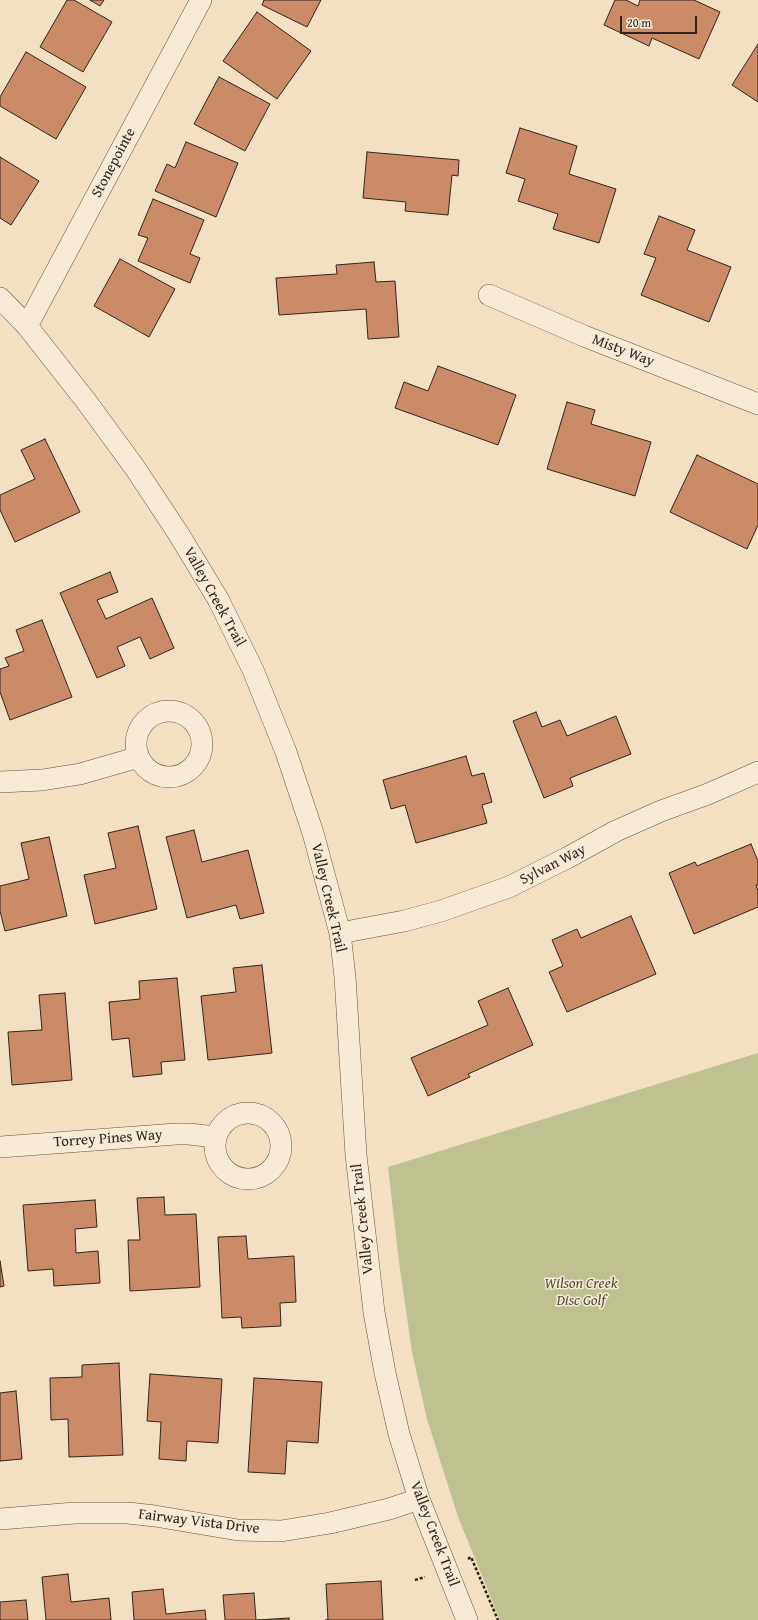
<!DOCTYPE html>
<html>
<head>
<meta charset="utf-8">
<style>
  body { margin:0 }
  #map { position:relative; width:758px; height:1620px; overflow:hidden; background:#f3e0c3; font-family:"Gentium Book Plus",serif }
  canvas { display:block }
  .scale { position:absolute; left:620px; top:16px; width:77px; height:18px; box-sizing:border-box; border:2px solid #31241d; border-top:0; padding-left:5px; font-size:12px; line-height:14px; white-space:nowrap; color:#31241d; -webkit-text-stroke:3px #f7ebd8; paint-order:stroke }
</style>
</head>
<body>
<div id="map">
<canvas width="758" height="1620"></canvas>
<div class="scale">20 m</div>
</div>
<script>
const ctx = document.querySelector('canvas').getContext('2d');
ctx.lineJoin = 'round';
function paint(path, color) {
  ctx.fillStyle = color;
  ctx.fill(path, 'evenodd');
}
function toPath(rows) {
  const path = new Path2D();
  for (const r of rows) {
    if (r.length === 3) {
      path.moveTo(r[0] + r[2], r[1]);
      path.arc(r[0], r[1], r[2], 0, 2 * Math.PI);
      continue;
    }
    path.moveTo(r[0], r[1]);
    for (let i = 2; i < r.length; i += 2) path.lineTo(r[i], r[i + 1]);
  }
  return path;
}
function stroke(path, color, width, dash) {
  ctx.strokeStyle = color;
  ctx.lineWidth = width;
  ctx.lineCap = dash ? 'butt' : 'round';
  ctx.setLineDash(dash || []);
  ctx.stroke(path);
}
function write(font, color, halo, rows, align = 'center') {
  ctx.font = font + ' "Gentium Book Plus",serif';
  ctx.lineWidth = 3;
  ctx.setLineDash([]);
  ctx.textBaseline = 'middle';
  ctx.strokeStyle = halo;
  ctx.fillStyle = color;
  for (const [text, x, y, turn = 0] of rows) {
    ctx.save();
    ctx.translate(x, y);
    ctx.rotate((+turn || 0) * Math.PI / 180);
    ctx.textAlign = isNaN(turn) ? turn : align;
    if (halo) ctx.strokeText(text, 0, 0);
    ctx.fillText(text, 0, 0);
    ctx.restore();
  }
}
const green = toPath([
  [758,1053,758,1620,500,1620,458,1517,427,1419,412,1352,399,1262,388,1167]
]);
const building = toPath([
  [67,0,74,0,112,22,83,72,40,47,67,0],
  [90,0,104,0,100,6,90,0],
  [264,0,321,0,307,27,262,5,264,0],
  [615,0,626,0,638,6,640,0,694,0,720,12,699,59,652,38,649,46,604,25,615,0],
  [257,12,311,51,277,99,223,61,257,12],
  [758,44,758,102,732,85,758,44],
  [26,52,86,87,56,139,0,106,0,97,26,52],
  [219,77,270,104,245,151,194,124,219,77],
  [520,128,577,146,569,174,616,189,599,243,553,229,558,214,518,201,525,179,506,173,520,128],
  [186,142,238,163,216,217,155,191,167,164,175,168,186,142],
  [367,152,459,160,458,176,452,175,448,215,405,211,406,202,363,198,367,152],
  [0,157,39,181,11,225,0,218,0,157],
  [153,199,204,220,190,254,200,258,190,283,138,261,148,238,138,235,153,199],
  [659,216,695,230,687,250,731,267,709,322,641,295,656,258,644,254,659,216],
  [120,259,175,289,149,337,94,306,120,259],
  [374,262,376,282,395,281,399,337,368,339,366,309,279,315,276,278,337,274,336,265,374,262],
  [438,366,516,395,498,445,395,408,404,382,428,391,438,366],
  [567,402,595,410,591,424,651,442,635,496,547,469,567,402],
  [45,439,80,512,15,542,0,510,0,495,35,479,21,450,45,439],
  [697,455,758,484,758,525,747,549,670,512,697,455],
  [110,572,118,592,97,600,106,619,152,598,174,648,150,659,140,637,117,647,125,666,97,678,60,593,110,572],
  [42,620,72,697,10,720,0,692,0,669,9,666,5,658,24,651,16,630,42,620],
  [536,712,542,727,560,720,567,736,616,716,631,754,570,778,573,786,544,798,513,721,536,712],
  [466,756,472,776,484,773,492,802,482,805,487,823,416,843,405,805,391,809,383,780,466,756],
  [138,826,157,909,95,924,84,875,116,868,108,833,138,826],
  [194,830,202,862,248,850,264,913,240,919,236,905,187,918,166,837,194,830],
  [49,837,67,916,5,931,0,911,0,886,29,879,21,843,49,837],
  [751,844,758,861,758,885,756,885,758,891,758,907,694,934,669,873,695,862,697,866,751,844],
  [631,916,656,974,567,1012,549,972,563,966,552,940,577,929,581,938,631,916],
  [262,965,272,1053,208,1060,201,996,236,992,233,968,262,965],
  [177,978,185,1060,161,1062,162,1074,133,1077,129,1038,112,1040,109,1002,140,999,139,981,177,978],
  [508,988,533,1045,468,1074,470,1077,428,1096,411,1058,488,1025,478,1001,508,988],
  [65,993,72,1080,12,1085,8,1032,42,1030,39,995,65,993],
  [164,1197,165,1215,196,1214,200,1287,130,1291,128,1240,140,1240,137,1198,164,1197],
  [95,1200,97,1227,75,1229,76,1253,98,1251,100,1283,54,1286,53,1269,28,1271,23,1205,95,1200],
  [246,1236,248,1259,294,1256,296,1302,280,1303,281,1326,242,1328,241,1317,222,1318,218,1237,246,1236],
  [0,1261,4,1286,0,1287,0,1261],
  [119,1363,123,1455,69,1457,68,1419,51,1420,50,1378,82,1377,82,1365,119,1363],
  [150,1374,222,1379,218,1443,187,1441,186,1461,159,1459,161,1422,147,1421,150,1374],
  [254,1378,322,1382,318,1443,287,1441,285,1474,248,1472,254,1378],
  [16,1391,22,1459,0,1461,0,1393,16,1391],
  [68,1574,71,1602,109,1598,111,1620,46,1620,42,1577,68,1574],
  [381,1581,383,1620,325,1620,328,1620,326,1584,381,1581],
  [163,1589,166,1614,205,1610,206,1620,134,1620,132,1592,163,1589],
  [254,1593,256,1620,225,1620,223,1595,254,1593],
  [26,1600,28,1620,0,1620,0,1602,26,1600],
  [289,1618,289,1620,257,1620,289,1618]
]);
const path = toPath([
  [468,1559,471,1557,498,1620],
  [415,1580,425,1577]
]);
const street = toPath([
  [489,295,584,336,758,404],
  [0,298,27,326,86,401,135,468,178,533,218,599,253,670,286,752,313,833,340,933,345,977,356,1155,374,1312,385,1373,399,1434,419,1499,467,1620],
  [27,326,201,0],
  [169,744,33],
  [0,782,42,780,80,774,139,757],
  [340,933,404,921,441,911,509,887,567,858,616,831,661,811,708,794,758,772],
  [248,1146,33],
  [0,1147,176,1134,189,1134,216,1137],
  [0,1519,75,1513,128,1513,155,1516,238,1530,281,1531,330,1523,389,1509,419,1499]
]);
const streetNames = [
  ["Stonepointe",114,163,-62],
  ["Misty Way",623,351,21],
  ["Valley Creek Trail",214,597,61],
  ["Sylvan Way",553,865,-27],
  ["Valley Creek Trail",328,898,77],
  ["Torrey Pines Way",108,1139,-4],
  ["Valley Creek Trail",363,1219,-96],
  ["Fairway Vista Drive",199,1522,7],
  ["Valley Creek Trail",434,1534,69]
];
const parkNames = [
  ["Wilson Creek",581,1284],
  ["Disc Golf",581,1301]
];
paint(green, '#c0c190');
paint(building, '#cb8b67');
stroke(building, '#31241d', 1);
stroke(street, '#625346', 22);
stroke(path, '#31241d', 2.5, [3, 2]);
stroke(street, '#f7ebd8', 21);
write('15px', '#31241d', '#f7ebd8', streetNames);
write('italic 15px', '#554b3a', '#f7ebd8', parkNames);
</script>
</body>
</html>
